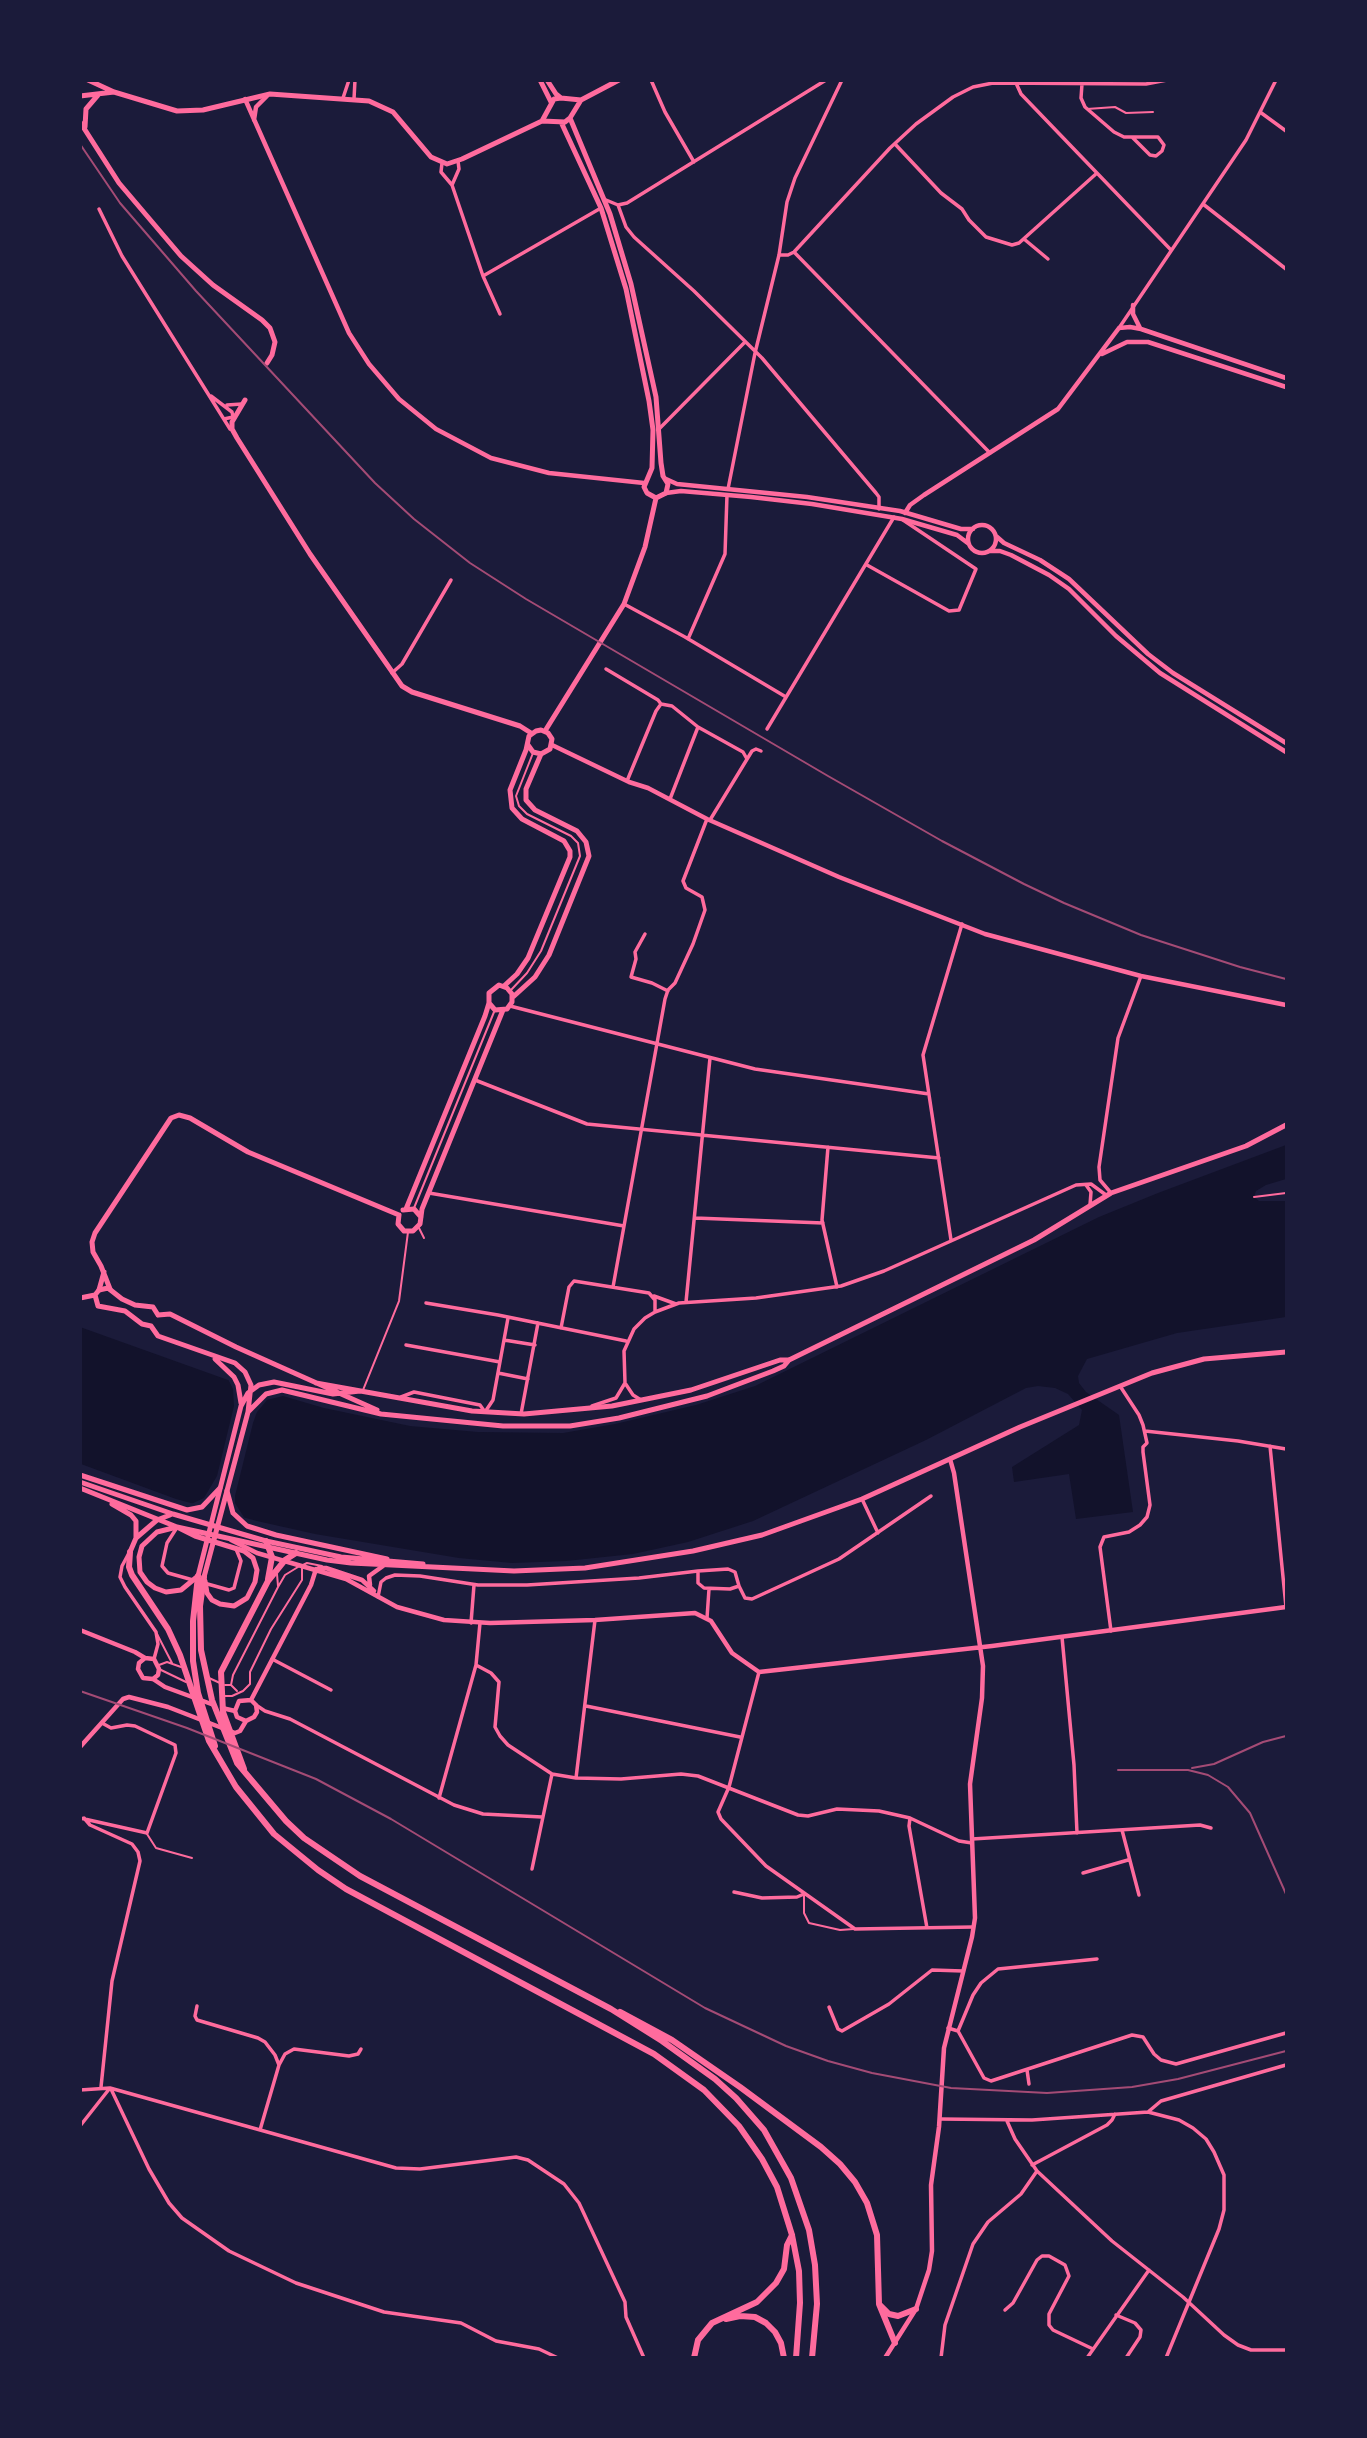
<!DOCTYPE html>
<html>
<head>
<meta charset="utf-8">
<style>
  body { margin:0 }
  #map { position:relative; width:1367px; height:2438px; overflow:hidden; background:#1b1b3a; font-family:Poppins,sans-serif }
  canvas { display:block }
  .frame { position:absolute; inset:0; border:82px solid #1b1b3a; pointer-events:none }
</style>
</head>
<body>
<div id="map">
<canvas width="1367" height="2438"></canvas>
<div class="frame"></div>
</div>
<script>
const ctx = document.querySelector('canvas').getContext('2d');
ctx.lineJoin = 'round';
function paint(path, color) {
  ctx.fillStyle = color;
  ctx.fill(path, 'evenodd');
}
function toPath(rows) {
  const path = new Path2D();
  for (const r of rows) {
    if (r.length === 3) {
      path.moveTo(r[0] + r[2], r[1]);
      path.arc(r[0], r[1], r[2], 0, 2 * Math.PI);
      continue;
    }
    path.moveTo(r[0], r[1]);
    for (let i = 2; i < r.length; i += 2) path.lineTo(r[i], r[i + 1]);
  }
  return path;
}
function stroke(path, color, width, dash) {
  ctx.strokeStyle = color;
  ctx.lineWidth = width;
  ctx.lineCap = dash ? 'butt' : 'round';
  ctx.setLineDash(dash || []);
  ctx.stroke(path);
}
const water = toPath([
  [1286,1145,1286,1179,1266,1185,1256,1191,1254,1197,1259,1201,1286,1201,1286,1317,1177,1333,1087,1359,1078,1376,1079,1383,1086,1392,1119,1415,1133,1512,1076,1519,1069,1474,1014,1482,1012,1467,1079,1425,1082,1410,1068,1394,1055,1388,1038,1386,1026,1388,926,1440,753,1521,688,1542,633,1554,566,1561,512,1563,459,1558,315,1534,257,1521,176,1499,81,1464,80,1327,228,1380,324,1408,410,1426,478,1432,563,1433,615,1424,696,1405,755,1386,1099,1217,1158,1193]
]);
const pier = toPath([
  [228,1379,287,1395,267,1400,257,1412,253,1423,235,1496,235,1503,245,1519,191,1504,204,1498,217,1476,234,1406,233,1389]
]);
const service = toPath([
  [1087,109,1115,107,1126,113,1153,112],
  [511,990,527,973,541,951,580,856,578,843,571,836,527,814,519,806,516,796,533,753],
  [1254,1197,1286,1193],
  [414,1208,494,1012],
  [419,1228,424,1238],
  [363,1390,399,1301,408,1232],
  [303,1565,307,1563,322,1566],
  [277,1574,278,1586],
  [157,1634,172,1663],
  [159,1665,167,1662,181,1667],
  [159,1669,186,1682],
  [209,1678,220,1683],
  [225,1685,231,1685,237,1691],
  [231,1685,233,1675,278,1587,285,1575,298,1567],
  [224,1696,232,1696,243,1691,250,1684,250,1672,271,1629,302,1580,302,1566],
  [147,1834,156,1848,192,1858],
  [804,1895,804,1913,809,1923,840,1930,854,1929]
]);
const minor = toPath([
  [651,80,665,112,694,162],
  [1016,83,1021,94,1171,250],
  [1082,84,1081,98,1085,107,1114,132,1124,137,1158,137,1164,145,1162,151,1156,156,1150,155,1132,137],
  [343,98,349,80],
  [354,99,355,80],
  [1260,112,1286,131],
  [895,144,941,193,962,209,969,220,986,237,1012,245,1019,243,1097,173],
  [442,163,441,172,452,185,483,276,500,314],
  [452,185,459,169,458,161],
  [606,200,618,205,627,203,826,80],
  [1203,204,1286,269],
  [618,205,626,227,634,237,694,291,762,358,876,493,879,497,879,509],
  [99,209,122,256,230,429],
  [1024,239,1048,259],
  [794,252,990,453],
  [779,255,788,255,794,252,890,148,916,124,953,97,973,87,993,83,1146,84,1167,80],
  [483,276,601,208],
  [1119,328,1246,140,1276,80],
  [211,396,232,412,233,417,224,419],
  [227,405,242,404],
  [660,428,744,343],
  [728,489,755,353,779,255,787,202,795,178,842,80],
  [867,565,949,611,959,610,976,569,903,520],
  [624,604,685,637,786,697],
  [688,639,725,554,727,495],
  [606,669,658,700,661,704,672,706,698,727,670,799],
  [392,673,402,664,451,580],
  [698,727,743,752,747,759],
  [767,729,894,517],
  [627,781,656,711,661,704],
  [710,820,752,751,756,749,761,751],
  [645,934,635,952,636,959,631,977,652,983,668,991],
  [510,1006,755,1069,929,1094],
  [475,1080,587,1124,939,1158],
  [828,1147,822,1220,837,1287],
  [1086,1185,1091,1192,1090,1205],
  [429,1193,624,1226],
  [1111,1193,1100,1180,1099,1167,1118,1038,1141,976],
  [695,1218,823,1223],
  [951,1240,923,1055,962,924],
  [613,1287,665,999,668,990,675,983,693,944,705,910,702,897,686,888,683,881,707,819],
  [654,1296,676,1304],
  [686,1302,710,1058],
  [426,1303,498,1315,626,1341],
  [561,1328,569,1287,574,1281,649,1293,655,1300,655,1312],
  [504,1340,535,1345],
  [406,1345,500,1362],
  [498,1373,528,1379],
  [401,1397,414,1392,480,1405,485,1412,493,1400,508,1318],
  [641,1400,633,1395,625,1383,624,1351,634,1329,645,1318,655,1312,679,1303,756,1298,841,1286,884,1271,1076,1185,1091,1184,1106,1195],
  [592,1406,616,1398,625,1383],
  [521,1414,538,1323],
  [1145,1431,1238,1441,1286,1449],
  [1270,1446,1286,1607],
  [862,1499,878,1533],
  [176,1529,167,1543,162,1566,168,1573,193,1580],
  [129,1553,122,1566,120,1577,125,1587,156,1632,158,1644,154,1659],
  [204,1583,229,1590,234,1588,241,1561,236,1549],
  [739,1586,745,1598,752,1599,839,1559,931,1496],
  [378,1597,381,1582,386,1578,395,1575,420,1576,478,1585,527,1585,639,1578,698,1571,728,1569,735,1572,739,1586,730,1589,704,1588,698,1583,698,1571],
  [707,1618,709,1589],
  [471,1623,474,1585],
  [1111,1631,1100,1547,1104,1537,1129,1532,1140,1525,1147,1517,1150,1505,1143,1452,1143,1447,1147,1443,1143,1425,1139,1415,1120,1386],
  [1062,1637,1074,1765,1077,1833],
  [272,1659,331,1690],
  [476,1665,491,1673,499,1682,495,1727,500,1736,508,1745,552,1774,576,1778,621,1779,681,1774,698,1776,798,1815,808,1816,837,1809,879,1811,910,1818,959,1841,972,1843],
  [759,1672,729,1787,718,1812,721,1819,766,1866,855,1929,973,1927],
  [256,1705,265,1711,290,1719,454,1805,483,1814,542,1817],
  [586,1706,740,1737],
  [576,1778,595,1620],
  [439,1798,476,1665,480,1623],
  [80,1818,147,1833,176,1753,175,1745,135,1726,127,1725,111,1728,102,1723],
  [84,1818,90,1825,132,1844,138,1852,140,1861,112,1981,101,2087],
  [910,1818,909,1826,927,1928],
  [1122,1830,1139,1895],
  [972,1839,1200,1825,1211,1828],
  [532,1869,552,1774],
  [1083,1873,1128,1860],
  [734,1892,762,1898,797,1897,804,1894],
  [197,2006,195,2016,197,2020,258,2038,265,2042,275,2055,279,2065,260,2130],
  [829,2007,838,2029,842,2031,889,2004,932,1970,963,1971],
  [948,2028,958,2031,984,2078,991,2081,1132,2035,1143,2037,1154,2054,1161,2060,1176,2064,1286,2033],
  [958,2031,973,1995,981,1983,998,1969,1097,1959],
  [279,2065,285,2054,294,2049,349,2056,358,2054,361,2049],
  [1027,2070,1029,2084],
  [111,2089,149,2169,169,2203,182,2218,229,2251,296,2283,384,2312,461,2323,496,2341,539,2349,558,2358],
  [80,2090,110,2088,396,2168,420,2169,516,2157,528,2160,564,2184,579,2203,625,2302,626,2317,644,2358],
  [1148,2112,1161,2101,1286,2065],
  [940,2119,1032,2120,1148,2112,1179,2120,1193,2128,1206,2139,1214,2152,1224,2175,1224,2210,1219,2229,1166,2358],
  [1007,2121,1015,2139,1037,2171,1112,2241,1183,2297,1224,2335,1238,2345,1251,2350,1286,2350],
  [80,2126,110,2088],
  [1032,2165,1107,2125,1112,2120,1115,2114],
  [1005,2310,1013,2303,1037,2260,1042,2256,1049,2256,1065,2265,1069,2276,1049,2314,1049,2325,1053,2330,1093,2349],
  [1116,2315,1135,2323,1141,2330,1140,2337,1126,2358],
  [941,2358,945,2325,973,2244,988,2222,1021,2194,1037,2171],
  [1087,2358,1149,2270]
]);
const tertiary = toPath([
  [245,99,349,333,369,364,399,399,436,429,491,458,549,473,644,483],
  [254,120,256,107,267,96],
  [1133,305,1133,314,1140,328],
  [1102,354,1127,342,1148,342,1286,387],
  [666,479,677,484,807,497,900,511,961,529,973,529],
  [666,493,681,491,751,497,812,504,902,519,957,535,969,544],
  [905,513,910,505,924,495,1058,409,1119,328,1130,327,1141,329,1286,378],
  [982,539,14],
  [996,536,1004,543,1040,560,1069,579,1148,654,1173,673,1286,743],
  [990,551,1000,551,1011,555,1049,575,1069,589,1116,636,1160,673,1286,752],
  [552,745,629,782,648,788,707,819,839,877,985,934,1141,976,1286,1005],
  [231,1540,257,1553,346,1579,397,1607,444,1620,490,1623,595,1620,695,1613,711,1621,732,1653,759,1672,992,1646,1286,1607],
  [319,1568,326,1568,362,1580,374,1591],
  [370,1585,369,1576,383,1566],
  [80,1630,135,1652,145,1658,154,1659,159,1669,158,1675,153,1679],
  [145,1658,139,1663,138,1669,143,1678,153,1679,165,1687,214,1705],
  [251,1700,311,1585,316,1569],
  [222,1708,235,1711],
  [235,1711,239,1701,251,1700],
  [235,1711,237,1717,246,1721],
  [246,1721,254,1717,257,1712,256,1705,251,1700],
  [80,1747,123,1699,129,1697,168,1707,235,1733,240,1731,246,1721],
  [885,2358,916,2309,929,2270,932,2251,931,2185,939,2127,944,2048,972,1937,975,1918,970,1784,982,1698,983,1666,954,1473,950,1459]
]);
const secondary = toPath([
  [88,80,114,92,177,111,203,110,270,94,369,101,393,112,431,157,447,164,462,159,542,121,565,122,570,118,581,100,619,80],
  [540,80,551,102],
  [547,80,556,94,561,98],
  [80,96,114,92],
  [570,118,610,214,631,284,656,397,661,463,663,476,668,484,666,493,656,498],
  [542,121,554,99,561,98,581,100],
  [80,122,119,183,181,256,213,285,262,320,270,328,275,342,272,355,267,363],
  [561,122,601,208,626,289,649,401,653,430,652,468,644,487,647,493,656,498],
  [85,127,86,109,98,95],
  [245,400,232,422,232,429,237,438,310,554,402,686,412,692,520,726,531,733],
  [545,731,624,604,645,547,656,498],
  [504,986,517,974,528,958,570,857,570,851,564,841,522,819,512,808,510,790,526,750,529,736,536,731,541,730,548,733,552,739,550,749,541,754,533,752,528,745],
  [513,997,535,977,549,955,589,856,586,842,577,831,535,810,526,800,526,789,541,754],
  [406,1209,485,1016,489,1003,489,993,499,985,507,988,512,994,512,1002,507,1009,495,1010,489,1003],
  [403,1210,414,1209,421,1217],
  [399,1215,398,1224,404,1231,413,1231,420,1224,422,1209,503,1010],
  [110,1289,101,1266,93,1252,92,1242,95,1233,171,1118,179,1115,190,1118,248,1152,399,1215],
  [99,1290,104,1272],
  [80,1475,187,1510,202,1507,220,1488],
  [80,1482,173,1514,266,1541,341,1557,423,1564],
  [80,1488,177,1527,327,1560,351,1563,514,1571,585,1568,693,1551,762,1535,862,1499,1020,1427,1152,1373,1204,1359,1286,1352],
  [227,1491,233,1513,247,1526,276,1535,387,1559],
  [112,1504,131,1515,136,1521,136,1538,130,1552],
  [136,1538,157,1520,170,1515],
  [198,1576,181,1590,166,1592,155,1588,147,1582,140,1572,139,1557,142,1546,157,1532,177,1527,195,1536,244,1551,253,1558,257,1570,255,1582,247,1598,234,1606,220,1604,212,1600,207,1593,205,1581]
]);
const primary = toPath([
  [80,1298,95,1295],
  [158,1315,153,1307,135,1305,122,1299,108,1288,99,1290,95,1295,98,1306,125,1311,142,1324,151,1326,158,1336,235,1363,245,1372,251,1385,248,1412,204,1577],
  [158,1315,170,1314,236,1347,377,1410],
  [215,1359,234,1377,238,1385,241,1403],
  [316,1383,472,1411,524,1414,612,1406,691,1390,780,1360,789,1360,1034,1240,1111,1193,1246,1146,1286,1125],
  [248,1412,266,1394,282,1390,381,1414,503,1426,570,1426,619,1418,707,1396,773,1371,784,1366,789,1360],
  [198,1576,241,1406,248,1393,259,1385,274,1382,333,1394,360,1391]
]);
const motorway = toPath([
  [266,1541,272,1557,268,1579],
  [130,1552,129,1567,132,1575,168,1629,180,1655,209,1741,236,1787,274,1834,318,1870,346,1889,654,2054,704,2090,739,2126,762,2159,777,2187,792,2235,799,2271,800,2303,796,2358],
  [198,1576,193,1621,193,1661,198,1693,215,1746],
  [204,1577,200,1606,201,1650,212,1700,237,1763,286,1821,304,1838,360,1876,611,2009,662,2041,715,2079,736,2098,764,2130,791,2178,809,2230,815,2265,817,2304,812,2358],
  [244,1769,223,1712,221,1672,268,1581,285,1560,296,1553],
  [620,2012,672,2040,740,2087,821,2147,840,2164,855,2182,867,2203,877,2235,879,2304,895,2343],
  [880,2305,889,2314,898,2316,916,2309],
  [726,2319,740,2316,755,2317,766,2323,775,2332,781,2343,784,2358],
  [694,2358,698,2340,712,2323,757,2302,776,2283,784,2269,787,2245,792,2235]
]);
const rail = toPath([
  [80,144,120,203,196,291,375,483,414,519,470,563,526,599,828,776,942,841,1024,884,1064,903,1141,935,1240,967,1286,979],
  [80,1691,187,1728,316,1779,391,1819,705,2008,786,2046,828,2061,872,2073,951,2088,1047,2093,1132,2087,1178,2079,1286,2051],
  [1192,1768,1214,1764,1263,1742,1286,1736],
  [1118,1770,1188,1770,1208,1775,1228,1787,1250,1813,1286,1894]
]);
paint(water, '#12122b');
paint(pier, '#1b1b3a');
stroke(service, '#ff6b9d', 2);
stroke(minor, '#ff6b9d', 3.5);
stroke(tertiary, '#ff6b9d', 4.5);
stroke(secondary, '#ff6b9d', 5);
stroke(primary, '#ff6b9d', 5);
stroke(motorway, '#ff6b9d', 6);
stroke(rail, '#a44b75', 2);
</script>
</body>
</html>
